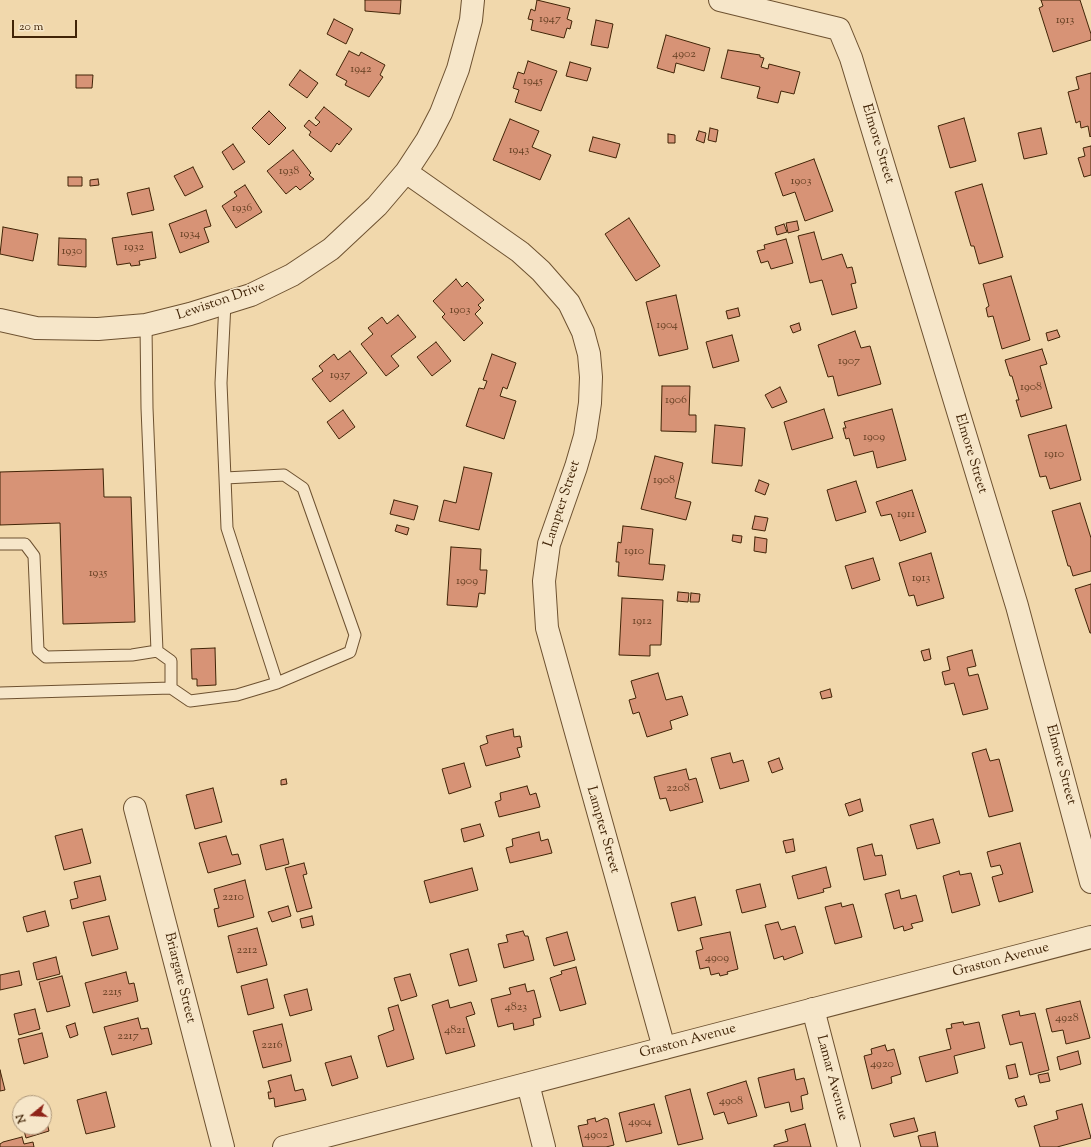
<!DOCTYPE html>
<html>
<head>
<meta charset="utf-8">
<style>
  body { margin:0 }
  #map { position:relative; width:1091px; height:1147px; overflow:hidden; background:#f1d8ac; font-family:"Sorts Mill Goudy",serif }
  canvas { display:block }
  .north { position:absolute; left:12px; top:1095px; width:40px; height:40px; box-sizing:border-box; background:#f6e6c9; border:1px solid #ae987b; border-radius:50%; rotate:252deg; font-size:11px; font-weight:700; line-height:16px; text-align:center; color:#412407 }
  .north::after { content:''; display:block; margin:auto; width:14px; height:18px; background:#8f2418; clip-path:polygon(50% 0,100% 100%,50% 72%,0 100%) }
  .scale { position:absolute; left:12px; top:20px; width:65px; height:18px; box-sizing:border-box; border:2px solid #412407; border-top:0; padding-left:5px; font-size:12px; line-height:14px; white-space:nowrap; color:#412407; -webkit-text-stroke:3px #f6e6c9; paint-order:stroke }
</style>
</head>
<body>
<div id="map">
<canvas width="1091" height="1147"></canvas>
<div class="north">N</div>
<div class="scale">20 m</div>
</div>
<script>
const ctx = document.querySelector('canvas').getContext('2d');
ctx.lineJoin = 'round';
function paint(path, color) {
  ctx.fillStyle = color;
  ctx.fill(path, 'evenodd');
}
function toPath(rows) {
  const path = new Path2D();
  for (const r of rows) {
    path.moveTo(r[0], r[1]);
    for (let i = 2; i < r.length; i += 2) path.lineTo(r[i], r[i + 1]);
  }
  return path;
}
function stroke(path, color, width, dash) {
  ctx.strokeStyle = color;
  ctx.lineWidth = width;
  ctx.lineCap = dash ? 'butt' : 'round';
  ctx.setLineDash(dash || []);
  ctx.stroke(path);
}
function write(font, color, halo, rows, align = 'center') {
  ctx.font = font + ' "Sorts Mill Goudy",serif';
  ctx.lineWidth = 3;
  ctx.setLineDash([]);
  ctx.textBaseline = 'middle';
  ctx.strokeStyle = halo;
  ctx.fillStyle = color;
  for (const [text, x, y, turn = 0] of rows) {
    ctx.save();
    ctx.translate(x, y);
    ctx.rotate((+turn || 0) * Math.PI / 180);
    ctx.textAlign = isNaN(turn) ? turn : align;
    if (halo) ctx.strokeText(text, 0, 0);
    ctx.fillText(text, 0, 0);
    ctx.restore();
  }
}
const building = toPath([
  [365,0,401,0,400,14,365,11,365,0],
  [537,0,570,8,567,19,572,21,570,29,567,28,564,38,531,30,533,20,528,19,531,9,535,11,537,0],
  [1041,0,1080,0,1091,34,1091,40,1053,52,1039,8,1043,6,1041,0],
  [334,19,353,29,346,44,327,34,334,19],
  [596,20,613,24,608,48,591,45,596,20],
  [666,35,710,48,704,71,676,63,674,73,657,68,666,35],
  [728,50,760,55,760,57,764,58,761,67,768,69,769,64,800,72,794,94,781,91,778,103,757,98,760,87,721,78,728,50],
  [349,51,359,56,361,52,385,65,380,75,383,77,369,97,345,85,347,81,336,75,349,51],
  [528,61,557,71,541,111,515,102,519,90,513,88,518,72,524,74,528,61],
  [570,62,591,68,587,81,566,76,570,62],
  [300,70,318,83,307,98,289,85,300,70],
  [1091,73,1091,136,1090,137,1088,126,1081,128,1080,121,1076,123,1068,92,1079,89,1076,77,1091,73],
  [76,75,93,75,92,88,76,88,76,75],
  [324,107,352,129,339,145,337,143,331,152,309,135,311,132,304,126,309,120,316,126,320,122,315,118,324,107],
  [269,111,286,128,269,145,252,128,269,111],
  [964,118,976,161,950,168,938,126,964,118],
  [510,119,539,131,532,147,551,155,540,180,493,160,510,119],
  [710,128,718,130,716,142,708,140,710,128],
  [1041,128,1047,154,1024,159,1018,133,1041,128],
  [699,131,706,133,704,143,696,140,699,131],
  [668,134,675,135,675,143,668,143,668,134],
  [593,137,620,144,616,158,589,151,593,137],
  [233,144,245,162,233,170,222,152,233,144],
  [1091,146,1091,175,1084,177,1078,158,1085,156,1083,148,1091,146],
  [293,150,311,173,309,175,314,179,300,190,296,186,286,194,267,171,293,150],
  [814,159,833,211,805,221,795,192,783,196,775,173,814,159],
  [193,167,203,187,185,196,174,176,193,167],
  [68,177,82,177,82,186,68,186,68,177],
  [98,179,99,185,90,186,90,180,98,179],
  [982,184,1003,257,979,264,974,246,971,246,955,192,982,184],
  [245,185,262,212,236,228,222,206,237,196,234,192,245,185],
  [149,188,154,210,132,215,127,193,149,188],
  [206,210,211,226,204,228,209,242,180,253,169,224,206,210],
  [629,218,660,266,636,281,605,234,629,218],
  [797,221,799,230,788,233,786,223,797,221],
  [784,224,787,232,777,235,775,227,784,224],
  [3,227,38,234,33,261,0,254,3,227],
  [152,232,156,258,139,261,140,265,131,266,130,263,117,265,112,238,152,232],
  [814,232,822,260,842,254,847,268,852,267,856,283,851,284,857,308,832,315,822,280,810,283,798,236,814,232],
  [59,238,86,239,86,267,58,265,59,238],
  [786,239,793,263,771,269,768,261,761,263,757,251,765,249,764,245,786,239],
  [1011,276,1030,340,1002,349,993,316,988,317,986,308,989,306,983,284,1011,276],
  [456,279,462,287,467,282,484,300,478,305,481,308,475,314,483,323,464,341,442,317,445,314,433,301,456,279],
  [676,295,688,349,659,356,646,302,676,295],
  [738,308,740,316,728,319,726,311,738,308],
  [398,315,416,337,391,356,399,366,386,376,361,344,373,334,368,328,382,317,387,324,398,315],
  [799,323,801,330,793,333,790,326,799,323],
  [1057,330,1060,337,1048,341,1046,333,1057,330],
  [855,331,861,348,870,346,881,384,838,396,833,376,828,377,818,345,855,331],
  [732,335,739,361,713,368,706,342,732,335],
  [436,342,451,361,432,376,417,357,436,342],
  [1042,349,1047,364,1040,366,1052,408,1021,417,1016,400,1019,400,1012,376,1010,376,1005,360,1042,349],
  [350,351,367,373,330,402,312,379,323,371,319,366,334,354,338,360,350,351],
  [492,354,516,363,507,389,503,387,500,396,516,401,504,439,466,426,479,388,484,389,487,381,483,380,492,354],
  [662,386,690,386,689,415,696,415,696,432,661,431,662,386],
  [780,387,787,402,772,408,765,395,780,387],
  [824,409,833,438,792,450,784,422,824,409],
  [892,409,906,460,877,468,873,451,854,456,849,438,846,439,843,428,846,428,844,422,892,409],
  [343,410,355,427,339,439,327,422,343,410],
  [715,425,745,428,742,466,712,463,715,425],
  [1066,425,1081,480,1050,489,1046,476,1040,477,1028,435,1066,425],
  [655,456,683,463,675,498,691,502,686,520,641,509,655,456],
  [464,467,492,473,479,530,439,521,444,500,456,503,464,467],
  [103,469,104,497,131,497,135,622,63,624,60,523,0,525,0,472,103,469],
  [759,480,769,484,765,495,755,491,759,480],
  [856,481,866,512,836,521,827,490,856,481],
  [912,490,926,532,900,541,891,514,881,516,876,502,912,490],
  [394,500,418,506,414,520,390,514,394,500],
  [1080,503,1091,538,1091,571,1073,576,1070,566,1068,566,1052,511,1080,503],
  [755,516,768,518,765,531,752,529,755,516],
  [397,525,409,528,407,535,395,531,397,525],
  [623,526,653,529,649,564,665,565,663,580,618,576,619,562,616,562,618,542,621,543,623,526],
  [733,535,742,536,741,543,732,541,733,535],
  [755,537,767,539,766,553,754,551,755,537],
  [451,547,481,549,480,570,487,570,485,594,479,593,477,607,447,605,451,547],
  [931,553,944,598,917,606,914,595,909,596,899,563,931,553],
  [873,558,880,580,852,589,845,566,873,558],
  [1091,584,1091,633,1090,633,1075,589,1091,584],
  [678,592,689,593,688,602,677,601,678,592],
  [691,593,700,594,699,602,690,602,691,593],
  [622,598,663,600,661,645,650,645,650,656,619,655,622,598],
  [215,648,216,685,197,686,197,679,192,679,191,649,215,648],
  [929,649,931,659,924,661,921,651,929,649],
  [972,650,976,666,967,668,969,676,978,674,988,709,963,715,954,683,945,685,942,672,950,670,947,657,972,650],
  [658,673,666,700,682,696,688,715,670,721,672,729,647,737,639,712,633,714,629,700,636,698,631,681,658,673],
  [830,689,832,697,822,699,820,692,830,689],
  [513,729,514,737,520,736,522,747,517,748,520,757,486,766,480,746,488,743,486,736,513,729],
  [986,749,990,761,999,759,1013,811,989,817,972,753,986,749],
  [730,753,733,763,743,760,749,781,720,789,711,758,730,753],
  [779,758,783,769,772,773,768,762,779,758],
  [464,763,471,787,449,794,442,769,464,763],
  [686,769,689,780,696,778,703,802,670,811,666,798,660,799,654,777,686,769],
  [286,779,287,784,281,785,281,780,286,779],
  [527,786,530,795,536,793,540,807,499,817,495,802,501,800,500,793,527,786],
  [213,788,222,822,195,829,186,795,213,788],
  [860,799,863,811,849,816,845,804,860,799],
  [933,819,940,843,917,849,910,825,933,819],
  [480,824,484,836,464,842,461,829,480,824],
  [82,829,91,863,64,870,55,836,82,829],
  [539,832,541,841,548,839,552,853,510,863,506,848,513,846,512,839,539,832],
  [226,836,232,855,238,854,241,864,208,873,199,843,226,836],
  [283,839,289,864,266,870,260,845,283,839],
  [793,839,795,851,786,853,783,841,793,839],
  [1020,843,1033,892,999,902,992,877,1003,874,1000,865,991,867,987,852,1020,843],
  [872,844,875,856,882,855,886,875,864,880,857,848,872,844],
  [304,863,307,874,303,875,312,908,297,912,285,868,304,863],
  [826,867,831,887,823,889,824,892,798,899,792,876,826,867],
  [472,868,478,890,430,903,424,881,472,868],
  [959,871,960,875,971,873,980,905,952,913,943,876,959,871],
  [100,876,106,900,72,909,70,900,78,898,74,882,100,876],
  [245,880,254,917,218,927,214,909,219,908,214,889,245,880],
  [760,884,766,907,742,913,736,890,760,884],
  [899,890,901,899,916,895,923,921,911,924,913,928,904,931,903,926,894,929,885,894,899,890],
  [695,897,702,925,678,931,671,903,695,897],
  [841,903,842,907,853,904,862,937,835,944,825,907,841,903],
  [288,906,291,916,272,922,268,912,288,906],
  [45,911,49,926,27,932,23,917,45,911],
  [109,916,118,949,92,956,83,922,109,916],
  [312,916,314,925,302,928,300,919,312,916],
  [778,922,781,930,795,926,803,953,784,960,783,956,774,959,765,925,778,922],
  [257,928,267,965,237,973,228,936,257,928],
  [523,931,525,936,528,936,534,960,504,968,498,944,508,942,506,935,523,931],
  [567,932,575,960,554,966,546,938,567,932],
  [730,932,738,969,727,972,728,974,720,976,719,973,711,975,709,967,700,969,696,951,703,949,700,938,730,932],
  [468,949,477,981,459,986,450,954,468,949],
  [56,957,60,974,37,980,33,963,56,957],
  [576,967,586,1004,560,1011,550,978,562,974,561,971,576,967],
  [19,971,22,985,0,990,0,975,19,971],
  [126,972,129,984,134,983,138,1001,93,1013,85,983,126,972],
  [410,974,417,996,401,1001,394,978,410,974],
  [62,976,70,1006,47,1012,39,982,62,976],
  [267,979,274,1008,248,1015,241,986,267,979],
  [525,984,527,992,534,990,541,1017,533,1019,534,1025,514,1030,513,1023,498,1027,491,999,511,994,509,988,525,984],
  [307,989,312,1010,290,1016,284,995,307,989],
  [448,1000,450,1008,471,1002,475,1014,466,1017,475,1046,446,1054,432,1005,448,1000],
  [1080,1001,1090,1038,1066,1044,1063,1030,1052,1032,1046,1009,1080,1001],
  [398,1005,414,1059,387,1067,378,1036,394,1030,388,1008,398,1005],
  [35,1009,40,1029,19,1035,14,1014,35,1009],
  [1019,1011,1020,1016,1035,1013,1049,1070,1030,1075,1022,1042,1010,1045,1002,1015,1019,1011],
  [138,1018,141,1029,148,1028,152,1044,112,1055,104,1027,138,1018],
  [963,1022,964,1025,979,1022,985,1048,954,1056,958,1073,926,1082,919,1057,951,1049,946,1029,952,1028,951,1024,963,1022],
  [75,1023,78,1035,70,1038,66,1026,75,1023],
  [282,1024,291,1061,263,1068,253,1031,282,1024],
  [42,1033,48,1057,24,1064,18,1039,42,1033],
  [885,1045,887,1051,894,1049,901,1074,891,1077,892,1083,872,1089,864,1056,872,1054,871,1049,885,1045],
  [1078,1051,1081,1064,1060,1070,1057,1057,1078,1051],
  [351,1056,358,1078,332,1086,325,1063,351,1056],
  [1015,1064,1018,1077,1009,1079,1006,1066,1015,1064],
  [794,1069,796,1080,804,1078,808,1094,801,1096,803,1109,791,1112,789,1102,765,1108,758,1078,794,1069],
  [0,1070,5,1090,0,1091,0,1070],
  [1048,1073,1050,1081,1040,1083,1038,1075,1048,1073],
  [291,1075,295,1091,303,1089,306,1100,275,1107,274,1098,269,1099,268,1092,271,1092,268,1081,291,1075],
  [746,1081,757,1116,728,1124,724,1112,714,1115,707,1093,746,1081],
  [690,1089,703,1139,678,1145,665,1096,690,1089],
  [106,1092,115,1127,86,1134,77,1100,106,1092],
  [1024,1096,1027,1105,1018,1107,1015,1099,1024,1096],
  [654,1104,662,1133,626,1142,619,1113,654,1104],
  [1082,1104,1091,1138,1057,1147,1040,1147,1034,1126,1058,1119,1056,1111,1082,1104],
  [44,1111,49,1131,26,1138,23,1127,44,1127,44,1111],
  [595,1118,596,1122,605,1118,608,1119,614,1145,606,1147,583,1147,578,1126,588,1124,587,1120,595,1118],
  [914,1118,918,1131,894,1137,890,1124,914,1118],
  [805,1124,811,1147,774,1147,774,1145,788,1141,785,1130,805,1124],
  [935,1132,938,1147,921,1147,918,1136,935,1132],
  [22,1137,24,1144,33,1142,34,1147,0,1147,0,1144,3,1142,22,1137]
]);
const service = toPath([
  [225,303,221,383,225,478,227,528,277,683,350,652,355,635,303,488,284,475,225,478],
  [146,325,147,408,157,651],
  [0,544,25,544,34,556,38,650,46,657,132,655,157,651,171,661,171,688,0,693],
  [171,688,190,701,237,695,277,683]
]);
const minor = toPath([
  [720,0,839,29,851,58,1017,606,1091,882],
  [406,172,520,252,541,271,569,303,583,332,589,354,591,377,590,403,585,436,576,467,549,544,544,581,547,628,664,1048],
  [0,320,36,328,98,329,146,325,190,314,251,295,292,275,331,249,377,206,406,172,427,140,441,113,458,69,471,20,473,0],
  [135,808,223,1147],
  [813,1009,849,1147],
  [528,1084,544,1147]
]);
const tertiary = toPath([
  [284,1147,1091,937]
]);
const numberNames = [
  ["1947",550,20],
  ["1913",1065,21],
  ["4902",684,55],
  ["1942",361,70],
  ["1945",533,82],
  ["1943",519,151],
  ["1938",289,172],
  ["1903",801,182],
  ["1936",242,209],
  ["1934",190,235],
  ["1932",134,248],
  ["1930",72,252],
  ["1903",460,311],
  ["1904",667,326],
  ["1907",849,362],
  ["1937",340,376],
  ["1908",1031,388],
  ["1906",676,401],
  ["1909",874,438],
  ["1910",1054,455],
  ["1908",664,481],
  ["1911",906,515],
  ["1910",634,552],
  ["1935",98,574],
  ["1913",921,579],
  ["1909",467,582],
  ["1912",642,622],
  ["2208",678,789],
  ["2210",233,898],
  ["2212",247,951],
  ["4909",717,959],
  ["2215",112,993],
  ["4823",516,1008],
  ["4928",1067,1019],
  ["4821",455,1031],
  ["2217",128,1037],
  ["2216",272,1046],
  ["4920",882,1065],
  ["4908",731,1102],
  ["4904",640,1123],
  ["4902",596,1136]
];
const streetNames = [
  ["Elmore Street",877,144,73],
  ["Lewiston Drive",221,302,-19],
  ["Elmore Street",970,454,73],
  ["Lampter Street",563,504,-72],
  ["Elmore Street",1060,765,75],
  ["Lampter Street",602,830,74],
  ["Graston Avenue",1001,961,-15],
  ["Briargate Street",179,978,76],
  ["Graston Avenue",688,1042,-15],
  ["Lamar Avenue",831,1078,75]
];
paint(building, '#d79376');
stroke(building, '#412407', 1);
stroke(service, '#6d5130', 13);
stroke(minor, '#6d5130', 24);
stroke(tertiary, '#6d5130', 24);
stroke(service, '#f6e6c9', 11);
stroke(minor, '#f6e6c9', 22);
stroke(tertiary, '#f6e6c9', 22);
write('12px', '#664023', null, numberNames);
write('14px', '#412407', '#f6e6c9', streetNames);
</script>
</body>
</html>
